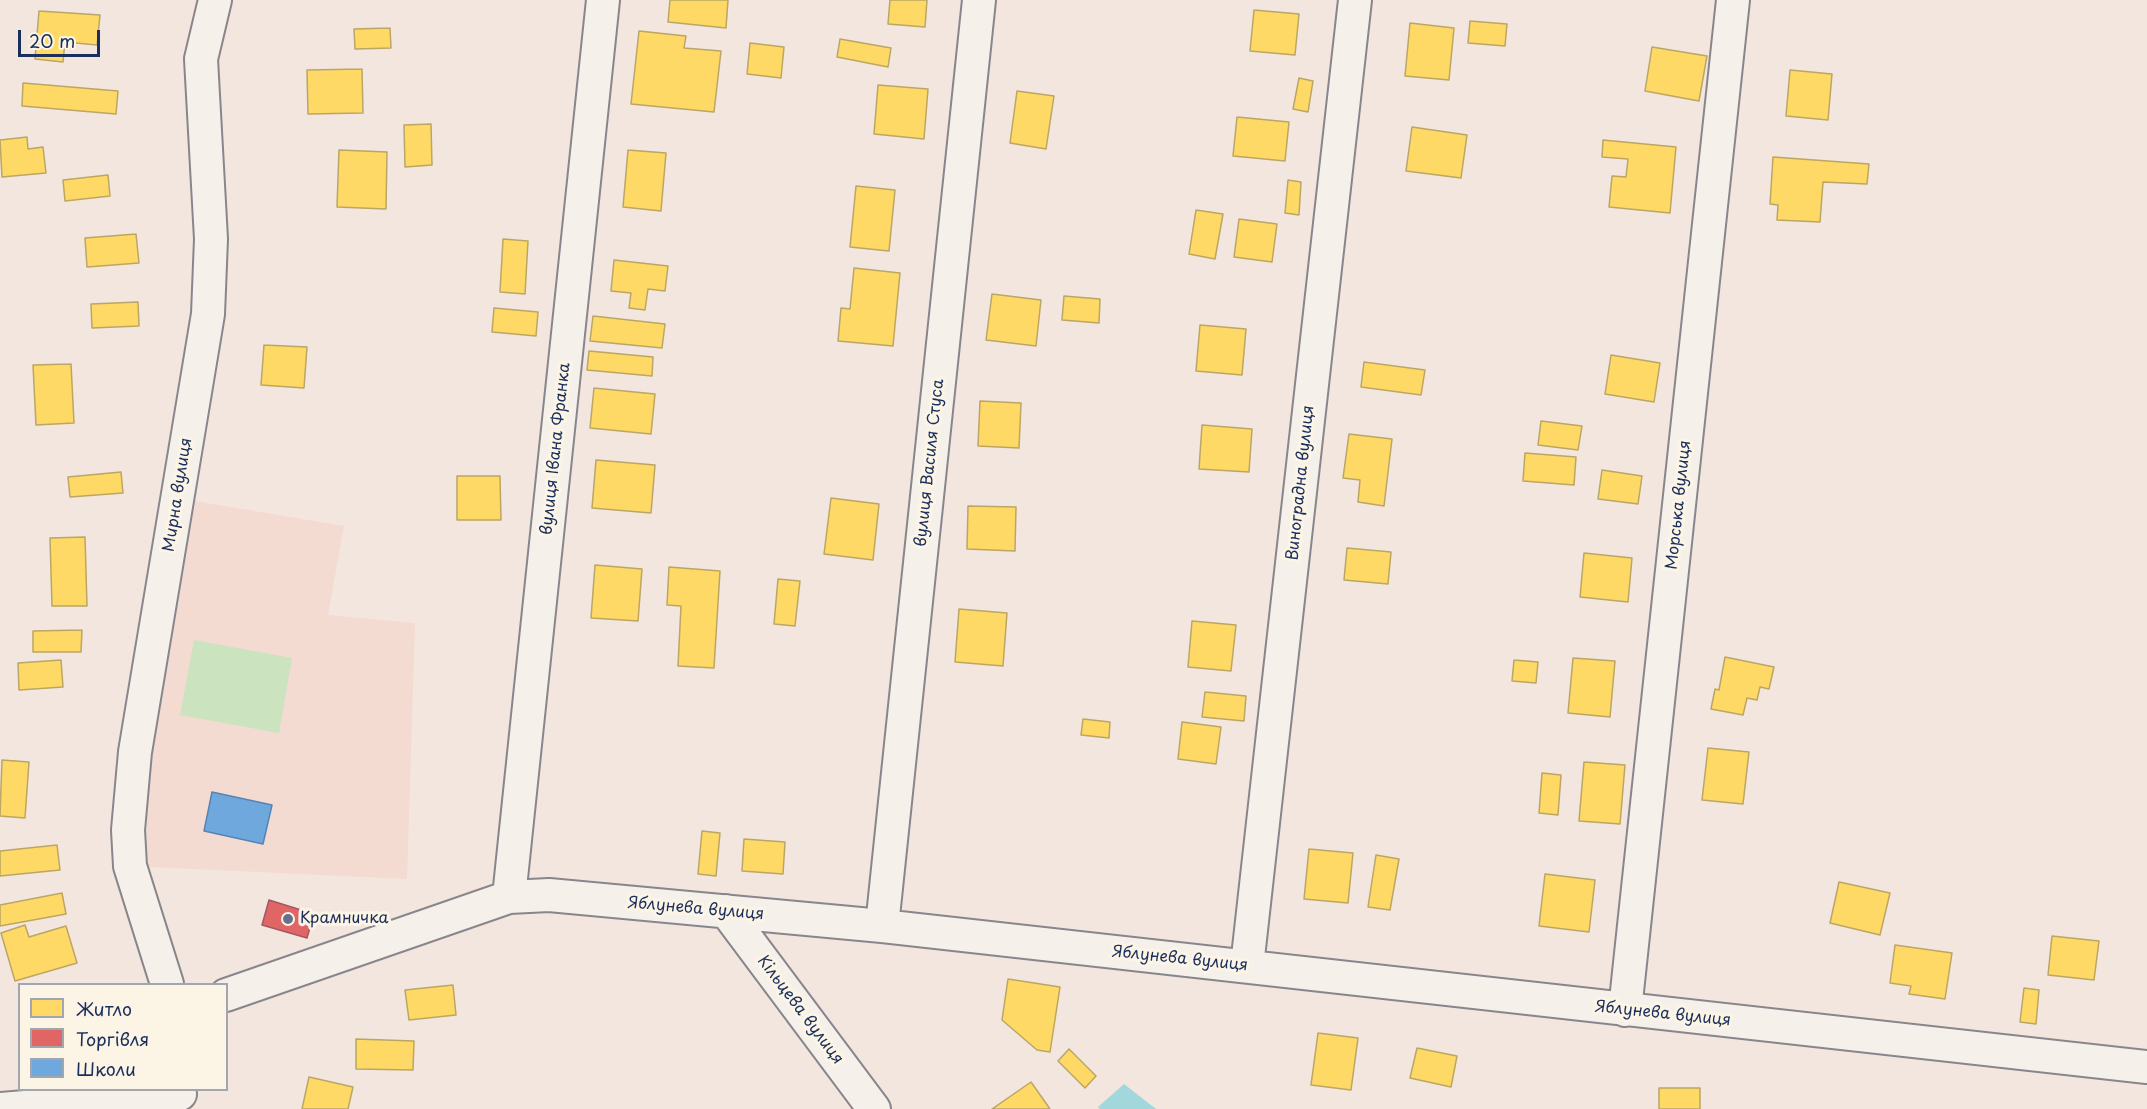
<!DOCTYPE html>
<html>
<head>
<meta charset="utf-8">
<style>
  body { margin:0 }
  #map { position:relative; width:2147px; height:1109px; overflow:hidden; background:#f3e6de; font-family:"Playpen Sans",sans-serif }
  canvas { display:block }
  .legend { position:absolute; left:18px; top:983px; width:210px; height:108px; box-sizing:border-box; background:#fcf5e5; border:2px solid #a2a6af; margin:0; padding:8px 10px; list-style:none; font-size:18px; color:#1b2f5e }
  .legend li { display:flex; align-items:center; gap:12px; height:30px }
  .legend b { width:30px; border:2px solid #a2a6af }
  .scale { position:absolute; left:18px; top:30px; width:82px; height:27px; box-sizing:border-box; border:3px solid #1b2f5e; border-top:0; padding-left:8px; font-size:18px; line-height:21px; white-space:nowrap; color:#1b2f5e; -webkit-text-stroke:4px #fcf5e5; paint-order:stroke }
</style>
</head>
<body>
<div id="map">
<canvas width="2147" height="1109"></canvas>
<ul class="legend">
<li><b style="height:16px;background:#ffd966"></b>Житло</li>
<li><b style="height:16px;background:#e06666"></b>Торгівля</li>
<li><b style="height:16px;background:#6fa8dc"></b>Школи</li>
</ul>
<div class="scale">20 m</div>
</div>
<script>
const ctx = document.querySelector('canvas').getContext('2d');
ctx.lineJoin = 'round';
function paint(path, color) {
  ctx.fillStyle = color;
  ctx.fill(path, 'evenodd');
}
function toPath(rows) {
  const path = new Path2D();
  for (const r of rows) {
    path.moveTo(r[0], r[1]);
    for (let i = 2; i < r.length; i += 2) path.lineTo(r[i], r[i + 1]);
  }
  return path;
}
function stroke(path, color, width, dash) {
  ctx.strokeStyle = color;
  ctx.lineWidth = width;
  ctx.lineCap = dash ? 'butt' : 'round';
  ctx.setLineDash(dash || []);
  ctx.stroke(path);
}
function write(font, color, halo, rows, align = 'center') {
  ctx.font = font + ' "Playpen Sans",sans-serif';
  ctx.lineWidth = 6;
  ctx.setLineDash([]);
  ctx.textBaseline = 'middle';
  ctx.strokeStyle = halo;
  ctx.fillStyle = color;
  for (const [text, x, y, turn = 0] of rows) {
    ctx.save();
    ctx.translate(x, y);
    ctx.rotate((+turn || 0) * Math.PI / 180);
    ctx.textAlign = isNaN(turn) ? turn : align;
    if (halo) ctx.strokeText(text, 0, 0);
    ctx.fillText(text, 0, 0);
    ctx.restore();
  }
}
const built = toPath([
  [177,498,344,526,328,615,415,623,407,879,130,866]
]);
const green = toPath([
  [194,640,292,658,279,733,180,715]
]);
const water = toPath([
  [1124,1084,1156,1109,1100,1109,1098,1107]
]);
const homes = toPath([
  [670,0,728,0,726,28,668,22,670,0],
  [890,0,927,0,925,27,888,24,890,0],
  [1254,10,1299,14,1295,55,1250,51,1254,10],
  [39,11,100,15,97,45,65,42,63,62,35,59,39,11],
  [1470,21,1507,24,1505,46,1468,43,1470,21],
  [1410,23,1454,28,1449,80,1405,76,1410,23],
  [390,28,391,48,355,49,354,29,390,28],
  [639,31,686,36,684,48,721,51,714,112,631,104,639,31],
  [840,39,891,48,888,67,837,57,840,39],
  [750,43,784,47,781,78,747,74,750,43],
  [1652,47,1707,56,1699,101,1645,91,1652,47],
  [362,69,363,113,308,114,307,70,362,69],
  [1790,70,1832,74,1828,120,1786,116,1790,70],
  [1299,78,1313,81,1308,112,1293,109,1299,78],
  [23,83,118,91,116,114,22,106,23,83],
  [878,85,928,89,924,139,874,134,878,85],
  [1017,91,1054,96,1046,149,1010,143,1017,91],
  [1237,117,1289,122,1285,161,1233,156,1237,117],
  [431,124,432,165,405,167,404,125,431,124],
  [1412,127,1467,135,1461,178,1406,171,1412,127],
  [27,137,28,149,43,147,46,173,2,177,0,140,27,137],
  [1603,140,1676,147,1670,213,1609,207,1612,176,1626,177,1628,159,1602,157,1603,140],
  [339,150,387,152,386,209,337,207,339,150],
  [628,150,666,153,661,211,623,207,628,150],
  [1773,157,1869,164,1867,184,1823,182,1820,222,1777,220,1778,205,1770,204,1773,157],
  [108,175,110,196,65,201,63,180,108,175],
  [1288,180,1301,182,1299,215,1285,213,1288,180],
  [856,186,895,190,889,251,850,247,856,186],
  [1196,210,1223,214,1215,259,1189,254,1196,210],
  [1239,219,1277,224,1272,262,1234,257,1239,219],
  [136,234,139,263,87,267,85,238,136,234],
  [503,239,528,241,525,294,500,292,503,239],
  [614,260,668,266,665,291,648,289,645,310,629,308,631,293,611,291,614,260],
  [854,268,900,273,893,346,838,341,841,308,850,309,854,268],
  [992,294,1041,300,1036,346,986,340,992,294],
  [1064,296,1100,299,1099,323,1062,320,1064,296],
  [138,302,139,326,92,328,91,304,138,302],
  [494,308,538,312,536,336,492,332,494,308],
  [593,316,665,324,662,348,590,341,593,316],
  [1200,325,1246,329,1242,375,1196,371,1200,325],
  [264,345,307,347,304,388,261,385,264,345],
  [589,351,653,357,652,376,587,370,589,351],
  [1611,355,1660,363,1654,402,1605,394,1611,355],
  [1364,362,1425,370,1421,395,1361,387,1364,362],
  [71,364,74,423,36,425,33,365,71,364],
  [594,388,655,394,651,434,590,428,594,388],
  [980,401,1021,403,1019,448,978,446,980,401],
  [1541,421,1582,426,1578,450,1538,445,1541,421],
  [1202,425,1252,429,1249,472,1199,469,1202,425],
  [1349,434,1392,439,1384,506,1358,502,1360,480,1343,478,1349,434],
  [1525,453,1576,457,1574,485,1523,481,1525,453],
  [596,460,655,465,651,513,592,508,596,460],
  [1602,470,1642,476,1638,504,1598,499,1602,470],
  [121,472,123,493,70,497,68,477,121,472],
  [457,476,500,476,501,520,457,520,457,476],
  [831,498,879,504,873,560,824,554,831,498],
  [968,506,1016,507,1015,551,967,549,968,506],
  [85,537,87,606,52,606,50,538,85,537],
  [1347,548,1391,552,1388,584,1344,580,1347,548],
  [1584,553,1632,558,1628,602,1580,597,1584,553],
  [595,565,642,569,638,621,591,618,595,565],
  [669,567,720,571,714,668,678,666,681,606,667,605,669,567],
  [778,579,800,581,795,626,774,624,778,579],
  [959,609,1007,613,1003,666,955,662,959,609],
  [1192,621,1236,625,1231,671,1188,667,1192,621],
  [82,630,81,652,33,652,33,631,82,630],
  [1725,657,1774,667,1769,689,1760,687,1757,700,1747,698,1743,715,1711,709,1715,689,1719,690,1725,657],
  [1573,658,1615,661,1610,717,1568,713,1573,658],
  [61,660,63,687,19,690,18,663,61,660],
  [1514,660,1538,662,1536,683,1512,681,1514,660],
  [1205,692,1246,696,1244,721,1202,717,1205,692],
  [1083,719,1110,722,1109,738,1081,735,1083,719],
  [1182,722,1221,727,1216,764,1178,759,1182,722],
  [1708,748,1749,752,1743,804,1702,800,1708,748],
  [2,760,29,762,25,818,0,816,2,760],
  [1584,762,1625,765,1620,824,1579,821,1584,762],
  [1542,773,1561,775,1558,815,1539,813,1542,773],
  [702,831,720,833,716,876,698,874,702,831],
  [744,839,785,842,783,874,742,871,744,839],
  [57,845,60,870,0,876,0,851,57,845],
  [1309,849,1353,853,1348,903,1304,899,1309,849],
  [1376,855,1399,859,1390,910,1368,907,1376,855],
  [1545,874,1595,880,1589,932,1539,926,1545,874],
  [1839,882,1890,893,1880,935,1830,923,1839,882],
  [62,893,66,914,0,926,0,905,62,893],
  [25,925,29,937,66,926,77,963,15,981,1,933,25,925],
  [2052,936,2099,941,2094,980,2048,975,2052,936],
  [1895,945,1952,953,1945,999,1909,994,1911,986,1890,983,1895,945],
  [1008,979,1060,987,1050,1052,1037,1050,1002,1020,1008,979],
  [453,985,456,1015,409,1020,405,990,453,985],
  [2024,988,2039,990,2036,1024,2020,1022,2024,988],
  [1318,1033,1358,1038,1351,1090,1311,1085,1318,1033],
  [356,1039,414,1041,413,1070,356,1069,356,1039],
  [1417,1048,1457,1056,1451,1087,1410,1078,1417,1048],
  [1069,1049,1096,1076,1085,1088,1058,1061,1069,1049],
  [309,1077,353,1087,348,1109,302,1109,309,1077],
  [1031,1082,1050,1109,992,1109,1031,1082],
  [1659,1088,1700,1088,1700,1109,1659,1109,1659,1088]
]);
const shops = toPath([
  [269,900,314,914,307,938,262,925,269,900]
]);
const schools = toPath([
  [212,792,272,805,263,844,204,831,212,792]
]);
const minor = toPath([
  [509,897,603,0],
  [726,911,874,1109],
  [882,926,979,0],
  [1247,966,1355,0],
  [167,984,130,866,128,830,135,752,208,314,211,239,201,59,215,0],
  [226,995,509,897,549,895,882,926,2147,1067],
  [1625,1010,1733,0],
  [0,1109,180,1094]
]);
const markers = [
  [288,919,6,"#676f8b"]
];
const streetNames = [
  ["вулиця Івана Франка",556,449,-84],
  ["вулиця Василя Стуса",930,463,-84],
  ["Виноградна вулиця",1301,483,-84],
  ["Мирна вулиця",178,495,-81],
  ["Морська вулиця",1679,505,-84],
  ["Яблунева вулиця",696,909,5],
  ["Яблунева вулиця",1180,959,6],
  ["Кільцева вулиця",800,1010,53],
  ["Яблунева вулиця",1663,1014,6]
];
const poiNames = [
  ["Крамничка",300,919]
];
paint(built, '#f3dbd2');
paint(green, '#cbe3be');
paint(water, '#a2d7db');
paint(homes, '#ffd966');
stroke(homes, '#bba664', 1.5);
paint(shops, '#e06666');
stroke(shops, '#a55664', 1.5);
paint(schools, '#6fa8dc');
stroke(schools, '#5684b6', 1.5);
stroke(minor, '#88868c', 36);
stroke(minor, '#f5f0ea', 32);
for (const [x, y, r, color] of markers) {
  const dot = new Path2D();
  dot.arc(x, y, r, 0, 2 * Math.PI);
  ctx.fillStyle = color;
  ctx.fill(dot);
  stroke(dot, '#fcf5e5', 2);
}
write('16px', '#1b2f5e', '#fcf5e5', streetNames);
write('16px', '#1b2f5e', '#fcf5e5', poiNames, 'left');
</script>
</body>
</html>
